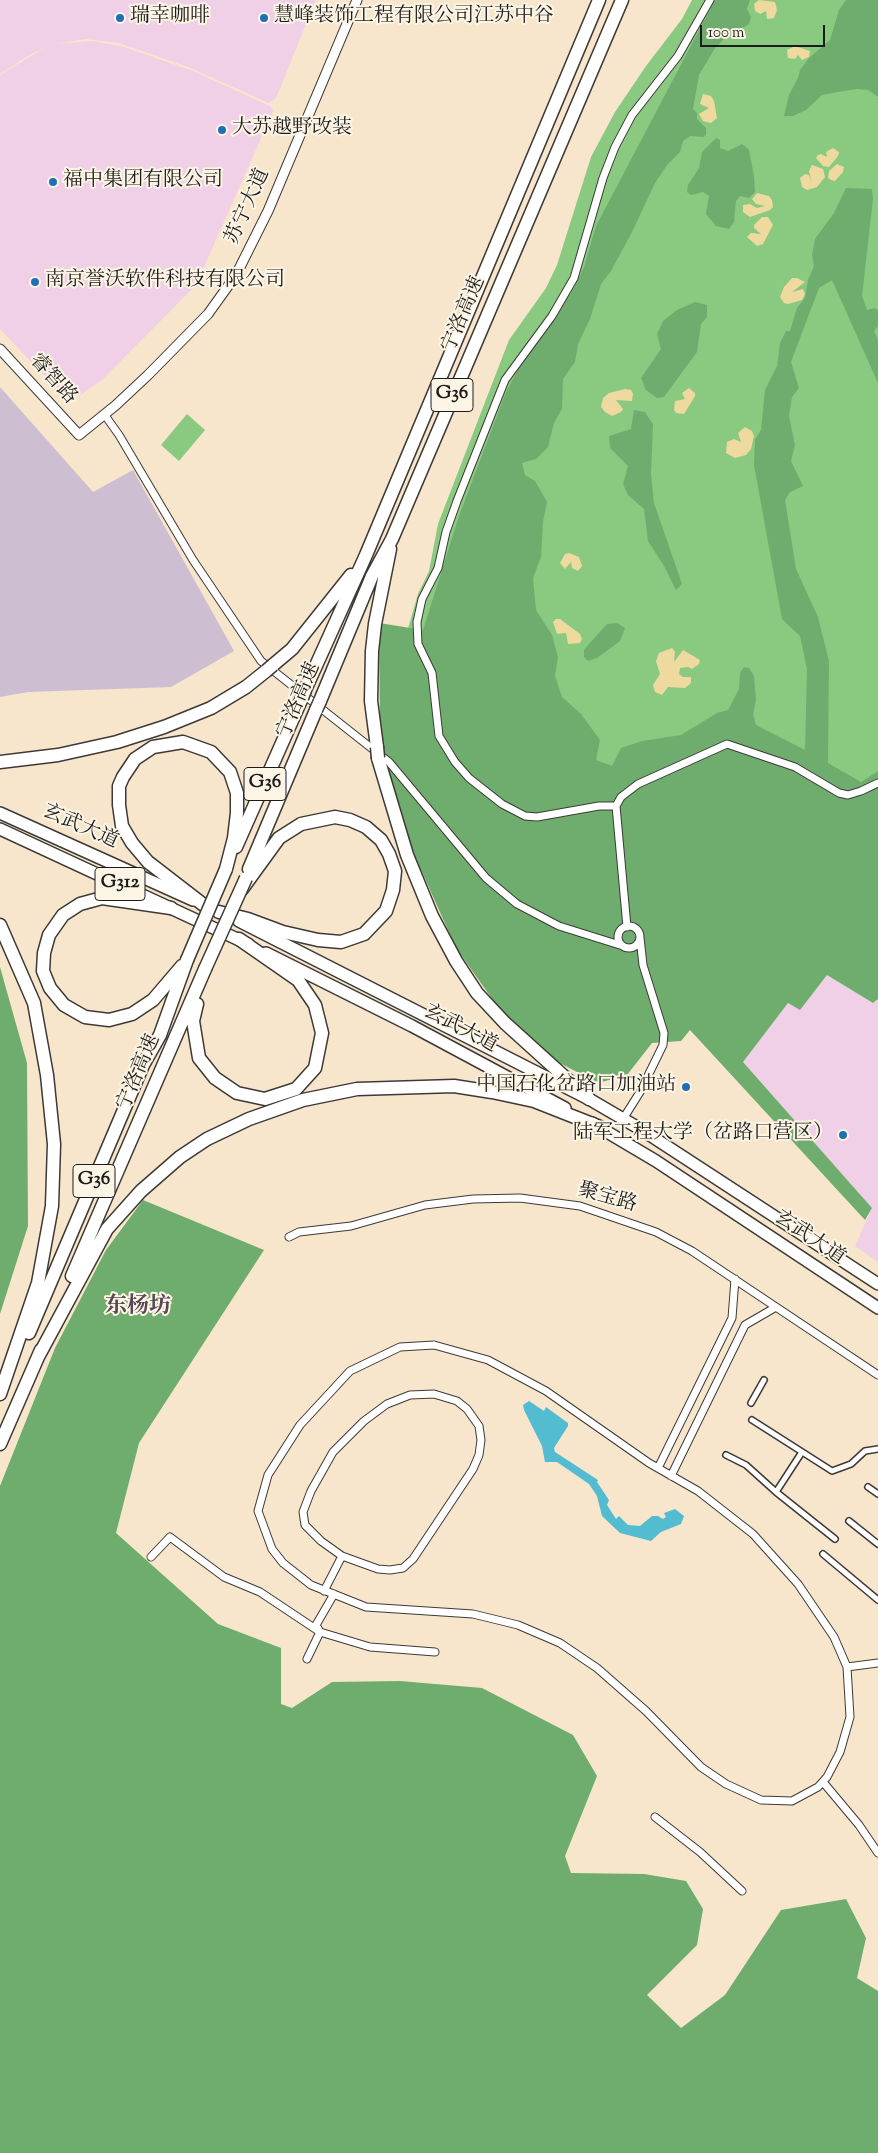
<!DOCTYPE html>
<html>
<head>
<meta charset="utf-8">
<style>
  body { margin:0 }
  #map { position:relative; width:878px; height:2153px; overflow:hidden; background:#f7e5cc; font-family:"Sorts Mill Goudy",serif }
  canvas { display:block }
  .scale { position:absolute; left:700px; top:25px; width:125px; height:22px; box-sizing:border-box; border:2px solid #1c1c1c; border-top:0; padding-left:6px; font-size:15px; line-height:18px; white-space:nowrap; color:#1c1c1c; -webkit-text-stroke:4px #fcf5e5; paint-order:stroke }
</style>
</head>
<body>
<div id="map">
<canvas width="878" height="2153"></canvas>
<div class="scale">100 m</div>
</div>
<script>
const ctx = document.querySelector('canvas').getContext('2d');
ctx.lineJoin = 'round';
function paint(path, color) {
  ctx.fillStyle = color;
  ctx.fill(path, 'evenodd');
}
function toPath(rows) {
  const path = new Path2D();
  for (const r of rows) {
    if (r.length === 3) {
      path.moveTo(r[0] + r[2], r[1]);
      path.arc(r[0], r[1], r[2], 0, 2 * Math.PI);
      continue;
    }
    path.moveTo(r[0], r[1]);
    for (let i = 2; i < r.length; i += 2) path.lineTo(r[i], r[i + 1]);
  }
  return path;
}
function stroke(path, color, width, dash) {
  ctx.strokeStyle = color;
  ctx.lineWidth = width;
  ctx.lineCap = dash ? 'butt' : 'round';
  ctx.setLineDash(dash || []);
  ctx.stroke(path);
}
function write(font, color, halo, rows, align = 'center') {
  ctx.font = font + ' "Sorts Mill Goudy","Noto Serif SC",serif';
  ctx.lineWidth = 4;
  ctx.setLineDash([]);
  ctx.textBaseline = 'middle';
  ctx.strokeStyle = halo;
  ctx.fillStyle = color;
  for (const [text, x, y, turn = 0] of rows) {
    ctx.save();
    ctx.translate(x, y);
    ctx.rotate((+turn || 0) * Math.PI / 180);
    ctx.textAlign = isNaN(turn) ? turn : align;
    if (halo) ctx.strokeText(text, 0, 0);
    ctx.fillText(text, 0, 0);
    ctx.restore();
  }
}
const built = toPath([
  [0,0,316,0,276,98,269,103,188,67,119,43,86,39,55,44,93,41,124,47,193,71,270,106,273,111,196,285,103,379,79,396,68,396,60,392,0,329,0,75,46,47,31,54,0,74],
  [827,975,873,1003,878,999,878,1262,855,1246,872,1208,743,1062,788,1003,800,1009]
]);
const industrial = toPath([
  [0,387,93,492,133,470,234,651,171,687,28,692,0,697]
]);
const green = toPath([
  [692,0,878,0,878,822,655,805,391,687,418,594,429,571,438,524,509,340,546,288,557,265,591,157,615,112,646,66,682,19],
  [187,414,205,430,179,461,161,445]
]);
const forest = toPath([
  [715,0,750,0,747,9,751,17,749,24,739,30,731,32,715,48,699,75,693,109,697,113,697,119,706,128,706,135,703,137,690,136,683,141,680,152,667,165,655,183,632,232,611,271,601,284,590,319,578,344,575,362,563,379,562,409,554,423,548,447,536,459,522,463,525,475,535,481,547,502,543,522,541,557,533,578,536,610,552,635,558,657,555,676,562,697,581,714,600,740,596,760,612,766,621,748,642,741,681,735,717,713,728,710,739,689,740,673,744,667,749,668,754,676,756,700,753,714,756,725,805,750,807,669,800,636,782,619,754,465,755,440,761,430,765,390,777,366,780,343,786,331,790,331,797,308,805,298,808,280,814,266,812,255,815,239,834,213,846,188,872,189,873,199,862,296,867,310,875,308,878,310,878,326,874,331,878,340,878,383,832,280,819,288,791,362,799,388,792,397,789,416,795,445,791,461,803,486,790,492,785,500,796,569,818,617,829,661,828,763,861,782,878,771,878,999,873,1003,827,975,800,1010,788,1003,743,1062,872,1208,865,1220,690,1030,681,1041,652,1043,627,1075,598,1083,552,1059,500,1010,456,948,405,834,380,736,379,623,423,630,459,516,506,392,526,355,572,292,584,267,596,226],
  [846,0,878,0,878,97,868,90,857,89,838,92,822,95,806,110,793,116,784,116,789,95,798,78,800,70,809,58,830,40,839,10],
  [716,138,720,140,720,148,728,151,742,144,749,150,754,176,755,192,749,198,740,196,736,201,734,222,729,229,716,226,706,214,709,196,703,192,691,195,687,192,688,185,699,168,702,152],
  [695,302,707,305,707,317,701,324,697,352,664,397,657,398,646,390,641,378,661,349,657,334,663,321,677,310],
  [634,410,645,412,653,424,651,474,654,503,682,584,676,590,664,566,648,541,644,509,628,495,623,484,628,466,610,448,609,436,631,429],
  [617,623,625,628,620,641,597,658,588,661,584,657,584,650,589,644,607,624],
  [0,967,27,1063,28,1226,0,1314],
  [143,1200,264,1250,139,1443,116,1533,218,1624,281,1648,281,1704,292,1708,332,1682,400,1681,482,1688,573,1735,597,1776,565,1856,571,1873,644,1874,686,1881,703,1909,697,1945,647,1995,681,2028,725,1995,781,1910,846,1899,866,1938,857,1978,878,1991,878,2153,0,2153,0,1486,55,1348,106,1250]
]);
const sand = toPath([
  [759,0,775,2,777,10,774,18,767,19,766,11,760,14,755,11,754,4],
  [795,46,810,51,809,57,802,60,798,55,795,59,788,58,787,50],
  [703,94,711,96,714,101,717,118,711,123,703,121,699,114,709,108,700,104],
  [833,148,839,152,838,156,829,167,823,166,816,158,818,155,821,154,827,157,826,152],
  [837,164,844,167,843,172,835,181,831,180,828,178,829,171],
  [812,165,823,169,825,177,817,187,807,190,802,187,800,178,805,174,809,175,812,183,809,171],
  [757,193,769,196,772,200,773,207,770,210,750,217,743,212,743,205,750,204,757,208,765,206,756,204,752,199],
  [762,217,768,217,773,225,763,244,757,246,747,237,751,233,761,234,754,228,754,225],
  [792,278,797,278,805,282,792,292,803,289,805,294,802,300,788,304,784,303,780,297,784,287],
  [689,388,695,393,695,396,684,414,676,413,674,410,675,401,685,399,682,393],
  [625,389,631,390,633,394,632,401,616,400,623,409,621,412,612,416,605,412,601,407,603,398,609,393],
  [745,427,752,431,754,436,751,449,746,455,735,458,726,453,727,442,734,439,741,442,738,433],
  [569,553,579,557,582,566,578,571,572,568,571,562,565,569,560,563,565,554],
  [556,619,560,619,580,634,582,639,580,643,568,644,566,633,557,634,553,622],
  [672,648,675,652,674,662,683,650,700,660,699,664,692,669,688,667,680,668,679,674,683,677,691,677,691,683,685,688,668,687,662,695,655,692,653,685,660,674,656,661,659,653]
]);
const water = toPath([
  [529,1401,544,1411,546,1407,568,1423,568,1426,554,1448,555,1452,598,1480,597,1482,609,1500,607,1505,616,1519,619,1516,628,1525,640,1526,652,1516,658,1516,663,1519,666,1517,664,1513,675,1509,684,1516,681,1524,661,1532,651,1541,620,1533,602,1516,597,1496,589,1484,557,1462,545,1462,542,1446,524,1410,523,1405]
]);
const pedestrian = toPath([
  [751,1403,764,1380],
  [752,1420,832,1471,851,1464,865,1451,878,1449],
  [726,1455,746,1465,776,1492,835,1539],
  [868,1487,878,1494],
  [776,1492,802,1452],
  [849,1521,878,1544],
  [823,1554,878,1600]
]);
const minor = toPath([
  [104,414,119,435,193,560,261,661,389,762,486,878,517,904,559,926,623,946],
  [616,806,599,806,537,817,525,816,502,804,469,778,455,762,439,736,432,673,418,644,417,622,422,599,438,568,446,532,457,501,505,380,552,316,574,278,603,178,615,147,632,115,678,56,710,0],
  [629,937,11],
  [627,927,616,806,621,797,638,784,727,744,795,767,839,793,848,795,861,791,878,783],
  [623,1119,640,1092,663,1045,664,1033,643,965,640,938],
  [289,1237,299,1232,351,1226,425,1205,473,1199,520,1198,580,1206,656,1232,692,1251,878,1375],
  [434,1345,488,1360,546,1391,649,1463,698,1491,753,1534,798,1584,834,1637,847,1667,850,1717,840,1752,827,1777,818,1787,792,1801,761,1800,726,1784,701,1767,646,1711,597,1668,560,1643,518,1625,473,1614,366,1607,311,1585,283,1563,272,1549,258,1511,268,1475,300,1425,350,1371,400,1347,434,1345],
  [658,1468,732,1318,735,1279],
  [671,1476,745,1325,776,1307],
  [151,1557,170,1537,224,1577,260,1592,320,1632,370,1647,435,1652],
  [324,1591,342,1556,378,1569,390,1570,403,1568,413,1559,473,1469,479,1455,481,1440,479,1426,467,1409,457,1401,434,1394,410,1395,387,1404,364,1421,333,1452,311,1491,303,1512,305,1525,321,1541,342,1556],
  [307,1659,320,1632,316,1625,334,1594],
  [847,1667,878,1663],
  [823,1782,859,1825,878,1853],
  [655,1817,700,1852,742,1891]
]);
const tertiary = toPath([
  [0,349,79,435,116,405,148,375,208,314,236,275,268,211,357,0]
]);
const trunk = toPath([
  [0,813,193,900],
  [0,829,248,944],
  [239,921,589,1099,642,1130,878,1284],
  [266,953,412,1026,565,1108],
  [592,1123,656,1161,878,1308]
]);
const motorway = toPath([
  [273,665,292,649,351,575],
  [305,690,366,555,599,0],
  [320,701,372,576,392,539,622,0],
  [377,747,371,701,372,651,375,624,390,549],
  [378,758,407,855,432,916,456,961,477,993,505,1023,589,1099],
  [0,762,58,755,117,742,164,727,211,708,246,687,266,671],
  [236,847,302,698],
  [249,869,316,710],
  [205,906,148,862,132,843,122,826,119,805,119,786,123,777,135,759,153,747,183,742,211,752,230,772,237,793,237,813,234,838,226,869],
  [171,908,102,898,80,904,63,915,49,935,44,953,43,971,50,988,64,1005,85,1017,109,1020,132,1014,153,1000,182,966],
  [219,912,248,919,283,932,318,940,341,942,364,934,386,911,393,890,395,871,389,854,381,840,366,827,350,820,335,817,301,824,279,838,242,889],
  [0,925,34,1003,47,1075,54,1144,52,1206,38,1283,0,1394],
  [197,1004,193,1021,199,1058,215,1078,237,1093,265,1099,296,1089,315,1068,322,1033,315,1005,298,980,239,939],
  [72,1276,205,969],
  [29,1333,143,1065,160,1035,187,960],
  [38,1357,107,1229,141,1191,180,1157,207,1139,249,1119,303,1100,357,1089,454,1086,492,1092,534,1101,600,1127],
  [0,1444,41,1350]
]);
const motorwayBridge = toPath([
  [266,671,273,665],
  [302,698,305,690],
  [316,710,320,701],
  [377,747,378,758],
  [187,960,226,869],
  [205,969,246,878]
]);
const markers = [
  [120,18,5,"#1f6fb2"],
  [264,18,5,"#1f6fb2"],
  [222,130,5,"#1f6fb2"],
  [53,182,5,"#1f6fb2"],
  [35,282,5,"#1f6fb2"],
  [686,1087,5,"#1f6fb2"],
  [843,1135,5,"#1f6fb2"]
];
const shields = [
  [452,395,42],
  [265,784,42],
  [120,884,50],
  [94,1181,42]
];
const shieldNames = [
  ["G36",452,395],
  ["G36",265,784],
  ["G312",120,884],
  ["G36",94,1181]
];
const poiNames = [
  ["瑞幸咖啡",130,18],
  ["慧峰装饰工程有限公司江苏中谷",274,18],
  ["大苏越野改装",232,130],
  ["福中集团有限公司",63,182],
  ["南京誉沃软件科技有限公司",45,282],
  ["中国石化岔路口加油站",676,1087,"right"],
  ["陆军工程大学（岔路口营区）",833,1135,"right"]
];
const streetNames = [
  ["苏宁大道",249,207,-66],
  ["宁洛高速",465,315,-67],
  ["睿智路",52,380,48],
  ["宁洛高速",300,701,-67],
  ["玄武大道",80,828,24],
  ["玄武大道",460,1030,28],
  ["宁洛高速",140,1073,-67],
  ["聚宝路",607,1199,16],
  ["玄武大道",809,1239,34]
];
const quarterNames = [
  ["东杨坊",138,1308]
];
paint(built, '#efd0e6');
paint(industrial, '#cdbed2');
paint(green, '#8ac980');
paint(forest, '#6fad6e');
paint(sand, '#eeda9e');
paint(water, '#53bcd0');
stroke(pedestrian, '#3d3a36', 8);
stroke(minor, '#3d3a36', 9);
stroke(tertiary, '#3d3a36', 11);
stroke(trunk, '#3d3a36', 14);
stroke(motorway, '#3d3a36', 15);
stroke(pedestrian, '#fff', 5);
stroke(minor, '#fff', 7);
stroke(tertiary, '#fff', 9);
stroke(trunk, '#fff', 11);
stroke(motorway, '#fff', 12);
stroke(motorwayBridge, '#3d3a36', 15, []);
stroke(motorwayBridge, '#fff', 12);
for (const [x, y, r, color] of markers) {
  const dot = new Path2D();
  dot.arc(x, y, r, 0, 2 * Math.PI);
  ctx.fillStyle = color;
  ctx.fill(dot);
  stroke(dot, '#fcf5e5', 2);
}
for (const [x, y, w] of shields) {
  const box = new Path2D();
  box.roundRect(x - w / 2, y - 16.5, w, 33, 4);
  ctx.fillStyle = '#fcf5e5';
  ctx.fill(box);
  stroke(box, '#1c1c1c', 1);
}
write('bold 19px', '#1c1c1c', null, shieldNames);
write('20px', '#1c1c1c', '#fcf5e5', poiNames, 'left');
write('20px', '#1c1c1c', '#fcf5e5', streetNames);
write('bold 22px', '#594756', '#fcf5e5', quarterNames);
</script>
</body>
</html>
